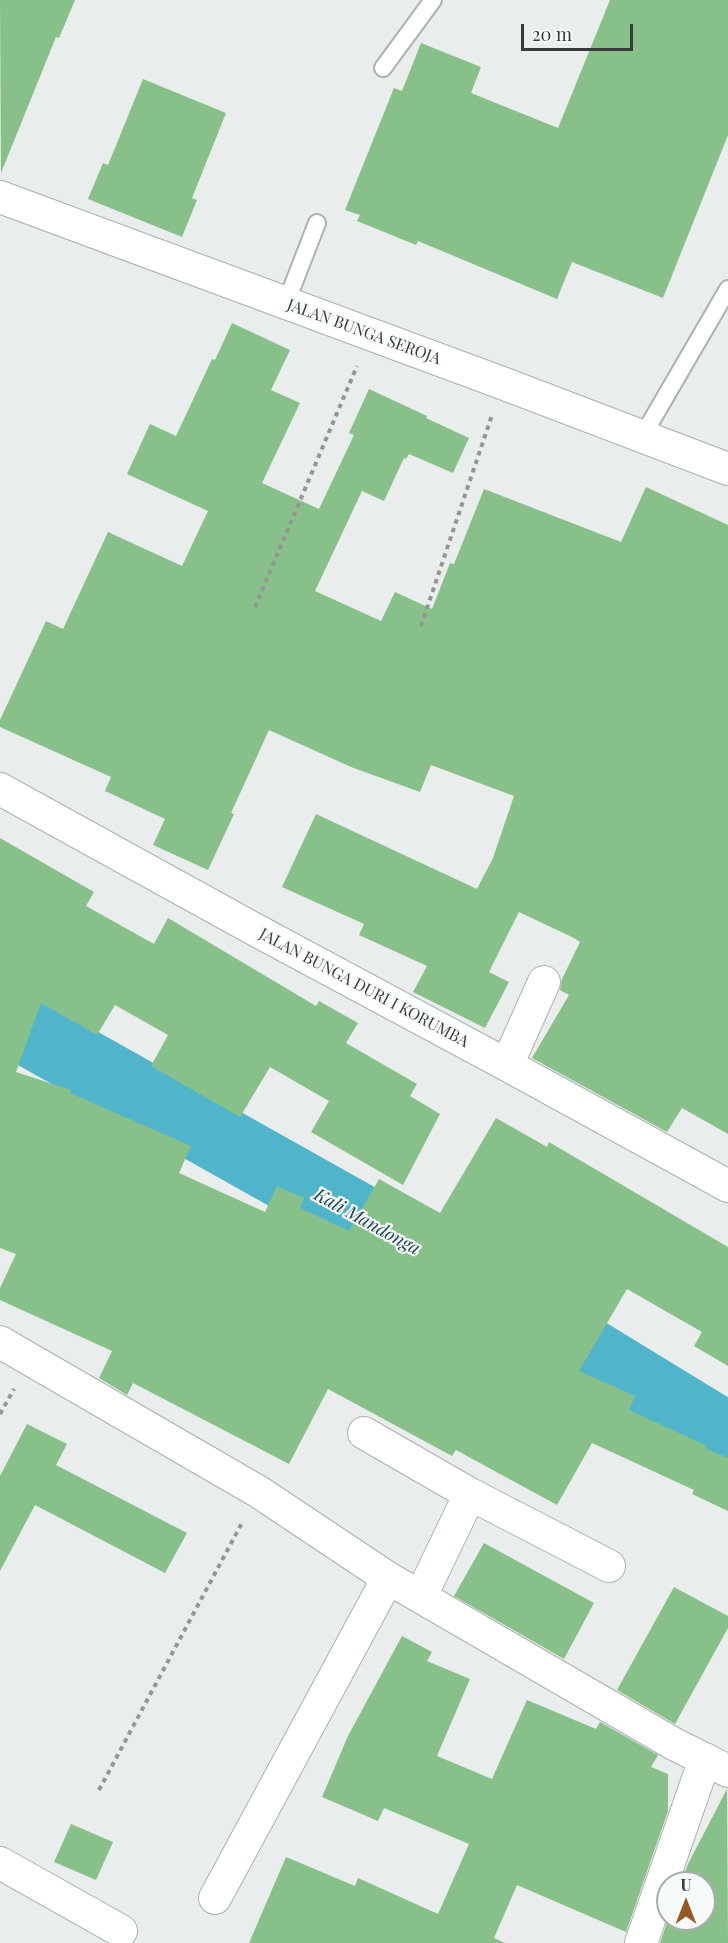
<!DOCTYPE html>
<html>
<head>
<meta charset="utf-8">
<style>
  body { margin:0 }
  #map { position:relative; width:728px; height:1943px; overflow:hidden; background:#e9edeb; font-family:"Playfair Display",serif }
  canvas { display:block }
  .north { position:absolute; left:656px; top:1871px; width:60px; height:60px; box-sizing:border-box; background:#f6faf8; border:2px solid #aaadac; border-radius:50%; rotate:0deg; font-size:16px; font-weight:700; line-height:24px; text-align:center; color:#393a3a }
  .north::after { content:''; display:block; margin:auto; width:21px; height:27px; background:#985625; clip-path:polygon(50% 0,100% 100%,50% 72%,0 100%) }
  .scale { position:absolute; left:521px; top:24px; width:112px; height:27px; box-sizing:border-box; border:3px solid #393a3a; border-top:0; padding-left:8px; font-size:18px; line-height:21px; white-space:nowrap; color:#393a3a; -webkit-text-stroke:4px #f6faf8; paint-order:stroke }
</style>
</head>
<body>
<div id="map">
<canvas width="728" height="1943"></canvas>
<div class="north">U</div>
<div class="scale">20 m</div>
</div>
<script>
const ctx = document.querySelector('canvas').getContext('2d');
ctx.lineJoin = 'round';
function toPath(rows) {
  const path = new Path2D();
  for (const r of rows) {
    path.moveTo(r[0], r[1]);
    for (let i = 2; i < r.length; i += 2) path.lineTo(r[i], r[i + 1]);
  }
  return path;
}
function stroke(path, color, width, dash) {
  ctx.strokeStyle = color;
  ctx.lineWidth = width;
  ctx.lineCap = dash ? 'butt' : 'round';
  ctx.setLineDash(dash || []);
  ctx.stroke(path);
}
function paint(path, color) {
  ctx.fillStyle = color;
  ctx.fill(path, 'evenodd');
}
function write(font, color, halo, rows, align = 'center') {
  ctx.font = font + ' "Playfair Display",serif';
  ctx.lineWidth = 4.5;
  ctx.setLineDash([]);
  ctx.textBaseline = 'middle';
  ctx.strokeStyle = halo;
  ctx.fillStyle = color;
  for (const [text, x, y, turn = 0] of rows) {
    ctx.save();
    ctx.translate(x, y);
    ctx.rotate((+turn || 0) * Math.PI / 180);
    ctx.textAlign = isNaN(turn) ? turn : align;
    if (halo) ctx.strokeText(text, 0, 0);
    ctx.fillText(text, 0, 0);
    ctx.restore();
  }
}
const river = toPath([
  [0,1016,476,1283,728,1437]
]);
const building = toPath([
  [0,0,75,0,59,38,56,37,1,173],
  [610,0,728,0,728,135,663,298,572,262,557,299,418,241,416,245,357,221,360,215,345,210,394,88,402,91,421,43,481,67,471,93,558,128],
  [143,79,226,113,192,198,197,200,182,237,88,199,103,163,108,165],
  [232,323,290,350,271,390,300,403,262,483,319,509,354,435,349,433,369,389,427,416,426,418,469,438,453,473,409,454,406,459,404,458,384,501,362,491,315,591,381,621,395,592,432,609,450,563,454,564,484,489,621,542,646,487,728,525,728,1134,682,1108,667,1132,532,1058,569,995,560,990,562,979,580,942,574,938,519,912,489,972,509,982,485,1028,413,992,427,966,359,935,364,924,282,887,316,814,477,889,493,858,514,796,431,765,420,792,351,767,269,730,231,813,234,814,208,870,153,845,165,819,105,791,111,777,0,727,0,720,46,621,63,629,108,532,182,566,208,511,127,474,150,424,176,436,212,359,215,360],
  [0,838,94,892,86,906,154,944,168,918,316,1006,319,1001,358,1023,346,1043,417,1084,410,1096,440,1114,403,1185,311,1132,329,1101,270,1067,240,1117,151,1066,168,1035,115,1005,97,1035,41,1003,16,1072,71,1090,70,1093,191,1146,179,1173,265,1212,277,1186,304,1198,300,1208,349,1231,379,1179,440,1213,496,1118,547,1147,549,1142,728,1247,728,1366,694,1346,702,1332,627,1289,579,1371,635,1396,629,1410,707,1446,705,1448,728,1458,728,1511,692,1494,694,1490,592,1443,557,1505,456,1450,452,1456,328,1389,289,1464,133,1383,127,1395,99,1378,112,1351,0,1300,0,1288,16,1254,0,1248],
  [27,1424,67,1444,56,1465,187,1533,165,1573,35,1505,0,1571,0,1476],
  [484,1543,594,1603,564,1659,454,1596],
  [674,1587,728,1616,728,1628,675,1724,617,1690],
  [402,1636,432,1652,427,1661,470,1679,437,1756,492,1779,527,1700,596,1729,600,1722,658,1755,651,1767,668,1774,668,1811,626,1932,517,1885,494,1938,505,1943,249,1943,286,1857,355,1886,358,1878,438,1914,469,1844,384,1808,378,1821,322,1797,348,1736],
  [727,1789,728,1943,660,1943,668,1919,704,1919,704,1883,681,1883,688,1864],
  [71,1824,113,1842,96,1880,54,1862]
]);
const path = toPath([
  [255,607,357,366],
  [421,626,492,415],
  [0,1414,14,1389],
  [99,1790,243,1521]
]);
const service = toPath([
  [383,68,433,0],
  [286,303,317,223],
  [642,437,728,289]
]);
const minor = toPath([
  [0,197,502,383,728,469],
  [0,789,252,928,507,1065,728,1186],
  [507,1065,544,982],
  [0,1342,259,1492,388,1578,674,1744,728,1771],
  [364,1433,470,1494,421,1596],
  [470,1494,609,1566],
  [0,1863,121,1931],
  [215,1898,388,1578],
  [641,1943,705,1759]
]);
const streetNames = [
  ["JALAN BUNGA SEROJA",364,332,20],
  ["JALAN BUNGA DURI I KORUMBA",364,988,28]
];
const waterNames = [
  ["Kali Mandonga",367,1222,29]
];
stroke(river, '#50b5cb', 68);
paint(building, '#87c189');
stroke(service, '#acb0ae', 20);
stroke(minor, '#acb0ae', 34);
stroke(path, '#949695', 4, [4.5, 4.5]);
stroke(service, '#fff', 16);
stroke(minor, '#fff', 32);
write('16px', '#393a3a', '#f6faf8', streetNames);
write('italic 18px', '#16444e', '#f6faf8', waterNames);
</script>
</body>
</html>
